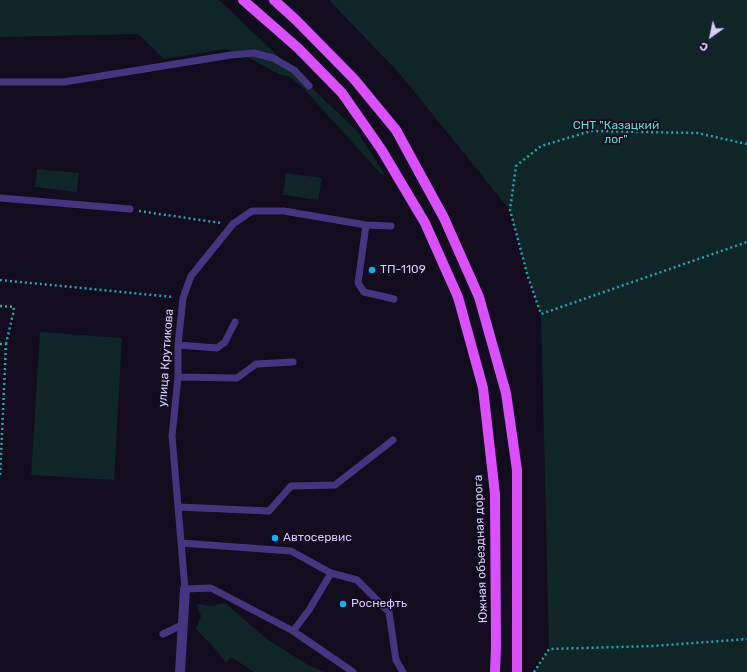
<!DOCTYPE html>
<html>
<head>
<meta charset="utf-8">
<style>
  body { margin:0 }
  #map { position:relative; width:747px; height:672px; overflow:hidden; background:#120c1e; font-family:Rubik,sans-serif }
  canvas { display:block }
  .north { position:absolute; left:691px; top:16px; width:40px; height:40px; -webkit-text-stroke:3px #120c1e; paint-order:stroke; rotate:213deg; font-size:11px; font-weight:700; line-height:16px; text-align:center; color:#d8c9ff }
  .north::after { content:''; display:block; margin:auto; width:14px; height:18px; background:#d8c9ff; clip-path:polygon(50% 0,100% 100%,50% 72%,0 100%) }
</style>
</head>
<body>
<div id="map">
<canvas width="747" height="672"></canvas>
<div class="north">С</div>
</div>
<script>
const ctx = document.querySelector('canvas').getContext('2d');
ctx.lineJoin = 'round';
function paint(path, color) {
  ctx.fillStyle = color;
  ctx.fill(path, 'evenodd');
}
function toPath(rows) {
  const path = new Path2D();
  for (const r of rows) {
    path.moveTo(r[0], r[1]);
    for (let i = 2; i < r.length; i += 2) path.lineTo(r[i], r[i + 1]);
  }
  return path;
}
function stroke(path, color, width, dash) {
  ctx.strokeStyle = color;
  ctx.lineWidth = width;
  ctx.lineCap = dash ? 'butt' : 'round';
  ctx.setLineDash(dash || []);
  ctx.stroke(path);
}
function write(font, color, halo, rows, align = 'center') {
  ctx.font = font + ' Rubik,sans-serif';
  ctx.lineWidth = 3.5;
  ctx.setLineDash([]);
  ctx.textBaseline = 'middle';
  ctx.strokeStyle = halo;
  ctx.fillStyle = color;
  for (const [text, x, y, turn = 0] of rows) {
    ctx.save();
    ctx.translate(x, y);
    ctx.rotate((+turn || 0) * Math.PI / 180);
    ctx.textAlign = isNaN(turn) ? turn : align;
    if (halo) ctx.strokeText(text, 0, 0);
    ctx.fillText(text, 0, 0);
    ctx.restore();
  }
}
const green = toPath([
  [0,0,219,0,357,131,385,175,381,174,304,89,290,77,279,74,240,53,225,49,164,59,138,34,0,37],
  [329,0,747,0,747,672,534,672,549,649,541,314,528,277,510,210,399,73],
  [37,169,79,173,77,192,35,187],
  [286,173,322,178,318,200,283,195],
  [40,332,122,338,114,480,31,475],
  [225,603,267,639,308,665,325,672,254,672,231,657,226,663,217,651,196,629,201,616,196,604,211,606]
]);
const path = toPath([
  [747,144,697,133,591,131,541,146,516,166,510,210,528,277,541,314,747,242],
  [139,211,221,223],
  [0,280,173,297],
  [0,306,14,307,13,314,6,344],
  [0,344,6,344,0,478],
  [534,672,549,649,653,646,747,639]
]);
const lane = toPath([
  [0,82,64,82,231,55,254,53,273,58,294,70,309,86],
  [0,198,130,209],
  [366,225,358,283,364,292,394,299],
  [178,345,217,348,225,342,235,322],
  [178,377,237,378,256,364,293,362],
  [178,507,269,511,291,486,335,485,393,440],
  [181,543,291,551,331,573],
  [293,631,309,610,331,573,357,580,389,612,396,660,403,672],
  [163,634,182,625],
  [353,672,293,631,211,588,185,589,172,436,178,377,178,345,183,298,191,276,233,224,252,211,284,211,366,225,391,226]
]);
const street = toPath([
  [180,672,185,589]
]);
const primary = toPath([
  [243,0,298,48,342,93,381,149,425,223,458,297,483,388,495,494,496,647,495,672],
  [274,0,296,20,354,79,396,130,444,218,479,297,506,393,517,470,517,672]
]);
const markers = [
  [372,270,4,"#00b4f4"],
  [275,538,4,"#00b4f4"],
  [343,604,4,"#00b4f4"]
];
const parkNames = [
  ["СНТ \"Казацкий",616,126],
  ["лог\"",616,140]
];
const poiNames = [
  ["ТП-1109",380,270],
  ["Автосервис",283,538],
  ["Роснефть",351,604]
];
const streetNames = [
  ["улица Крутикова",166,358,-86],
  ["Южная объездная дорога",481,549,-92]
];
paint(green, '#0f2528');
stroke(path, '#2aa4b2', 2.5, [2, 3]);
stroke(lane, '#44357f', 7);
stroke(street, '#44357f', 10);
stroke(primary, '#da50ff', 10);
for (const [x, y, r, color] of markers) {
  const dot = new Path2D();
  dot.arc(x, y, r, 0, 2 * Math.PI);
  ctx.fillStyle = color;
  ctx.fill(dot);
  stroke(dot, '#120c1e', 1.5);
}
write('12px', '#53e1d5', '#120c1e', parkNames);
write('12px', '#d8c9ff', '#120c1e', poiNames, 'left');
write('12px', '#d8c9ff', '#120c1e', streetNames);
</script>
</body>
</html>
